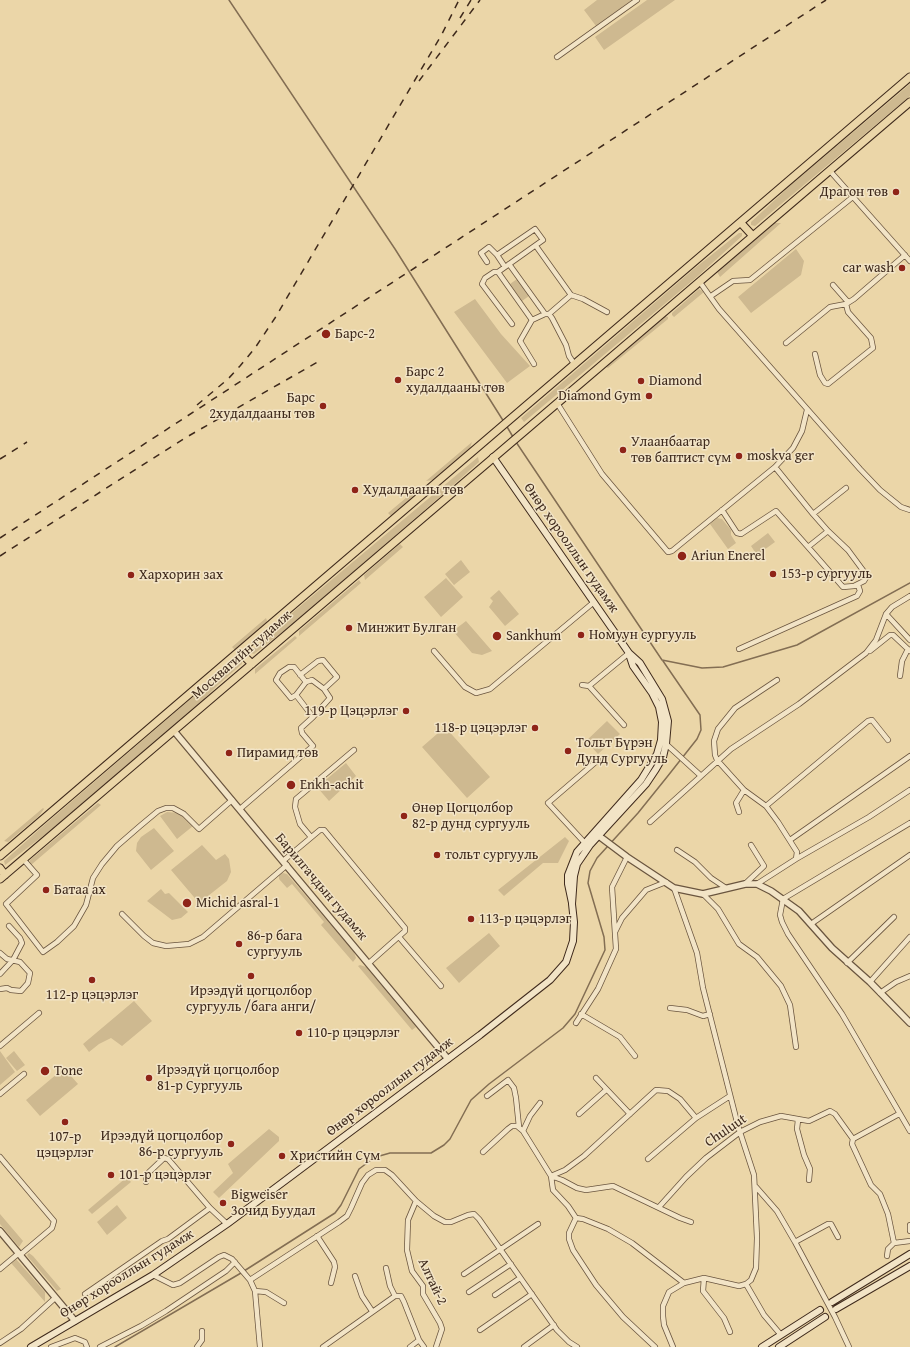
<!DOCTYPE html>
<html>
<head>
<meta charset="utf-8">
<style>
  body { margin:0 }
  canvas { display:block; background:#ebd6a8 }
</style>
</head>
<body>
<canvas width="910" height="1347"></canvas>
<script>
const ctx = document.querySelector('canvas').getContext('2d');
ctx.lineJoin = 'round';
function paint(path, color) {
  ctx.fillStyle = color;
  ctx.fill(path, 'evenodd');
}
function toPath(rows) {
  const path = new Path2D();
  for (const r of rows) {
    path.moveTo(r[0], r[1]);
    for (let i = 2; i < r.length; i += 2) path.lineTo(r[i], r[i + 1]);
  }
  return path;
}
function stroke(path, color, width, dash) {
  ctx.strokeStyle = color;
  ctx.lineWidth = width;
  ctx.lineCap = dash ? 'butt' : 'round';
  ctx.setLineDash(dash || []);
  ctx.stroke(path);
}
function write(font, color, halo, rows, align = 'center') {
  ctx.font = font + ' "Gentium Book Plus",serif';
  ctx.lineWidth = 3;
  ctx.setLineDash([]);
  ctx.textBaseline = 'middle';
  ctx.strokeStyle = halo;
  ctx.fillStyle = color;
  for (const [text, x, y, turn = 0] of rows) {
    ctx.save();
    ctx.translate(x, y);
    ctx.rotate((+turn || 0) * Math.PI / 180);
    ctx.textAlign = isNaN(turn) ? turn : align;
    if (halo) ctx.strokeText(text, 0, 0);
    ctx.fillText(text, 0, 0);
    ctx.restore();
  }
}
const green = toPath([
  [597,0,633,0,596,26,584,10],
  [647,0,675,0,604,50,595,37],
  [910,84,910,96,798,190,755,226,751,225,751,222,791,185],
  [775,223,781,223,720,277,717,272],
  [739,233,742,233,742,236,698,276,524,422,521,418,695,268],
  [796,249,804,261,801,275,751,313,738,297],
  [517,279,529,296,522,301,510,284],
  [699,289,704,292,674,317,672,315,672,313],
  [475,299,501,334,530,366,507,383,454,312],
  [665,316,668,317,668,319,608,368,605,366],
  [472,442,470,448,433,480,426,481],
  [478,457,479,462,450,488,295,622,254,654,251,653,251,651,292,613],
  [419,487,418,493,391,516,388,513],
  [717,518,722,519,731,530,731,535,736,543,728,549,710,524],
  [768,533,775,542,757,555,751,546],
  [400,544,403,547,365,580,364,575],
  [461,560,470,572,454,585,445,574],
  [446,578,463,597,441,617,424,597],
  [359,580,361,583,299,636,299,631],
  [499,590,519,614,505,626,489,607,493,601,490,598],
  [266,618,267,621,266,623,235,650,232,647],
  [466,621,492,651,482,655,472,653,453,631],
  [295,636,297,638,255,674,255,669],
  [240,661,242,661,242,664,218,685,199,704,47,833,5,865,4,861,42,827,193,697],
  [607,721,620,734,598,754,586,741],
  [445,727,490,777,467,798,422,747],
  [346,763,356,776,329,801,317,787],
  [98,803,101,805,31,865,29,863,30,860],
  [43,808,44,809,39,816,8,842,4,841],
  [167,812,179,813,193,826,177,839,160,816],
  [154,828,174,851,151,870,136,851,137,843,141,837],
  [565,837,569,841,558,863,543,863,504,896,498,890],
  [202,845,216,860,225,854,229,859,231,872,227,881,199,903,171,870],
  [283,873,287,874,354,952,356,958,353,962,321,925,324,922,292,884,287,888,279,879,279,875],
  [161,889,165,894,169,893,188,912,181,918,172,920,147,901],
  [489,933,500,946,459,983,446,968],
  [360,965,366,967,416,1027,412,1030,358,966],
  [134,1001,152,1021,122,1046,111,1038,99,1044,89,1052,83,1044],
  [0,1051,15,1072,0,1085],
  [14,1051,25,1065,17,1071,6,1058],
  [64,1068,78,1084,40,1116,26,1100],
  [269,1129,279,1137,279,1141,219,1198,213,1192,233,1173,228,1164],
  [127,1177,131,1182,92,1214,88,1210],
  [117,1205,127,1218,107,1235,97,1222],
  [0,1214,23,1241,19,1247,0,1224],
  [29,1253,33,1256,61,1289,57,1291,28,1257,27,1255],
  [16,1259,45,1292,45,1302,11,1263]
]);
const stream = toPath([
  [229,0,395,249,504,422],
  [506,425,513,437],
  [516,442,662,660,702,668,723,667,797,645,910,583],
  [244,1271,335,1213,341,1205,359,1169,367,1163,376,1157,390,1153,431,1153,444,1145,450,1139,471,1100,489,1084,563,1028,575,1014,605,950,604,937,588,883,590,871,597,858,638,813,667,777,697,739,701,730,700,715,663,661],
  [115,1347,241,1273]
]);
const minor = toPath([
  [557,57,637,0],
  [830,171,910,261],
  [536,246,571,295,549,314],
  [497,255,505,267],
  [487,262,481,253,489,247,497,255,535,229,543,240,498,272,532,320],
  [509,264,545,314],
  [498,272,494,272,485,278,482,284,512,324],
  [699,281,719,309,860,469,880,490,901,507,910,510],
  [833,285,848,302],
  [571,295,583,299,607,312],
  [711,296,733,281,750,280,854,196],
  [786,343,830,307,846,304,854,299,905,255],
  [815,354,820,375,825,383,828,384,873,348,871,338,848,312,846,304],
  [534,364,520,341,532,320,545,314,549,314,552,318,566,345,569,356,575,365],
  [557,403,602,474,668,552,672,551,683,542,775,467],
  [807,410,802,431,793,448,775,467,813,514,846,488],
  [722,510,737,533,741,534,776,511,808,547,828,531,813,514],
  [808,547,843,587,854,586,864,581,867,576,865,573,848,550,828,531],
  [886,614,910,640],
  [739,649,857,596,860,591,858,585],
  [434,651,465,687,476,693,490,689,594,602],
  [870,651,890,635,893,635,910,651],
  [300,675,318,661,323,660,337,677,324,689],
  [900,676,902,661,908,649],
  [582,685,589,686,629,653],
  [589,686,624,725],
  [296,695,291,698,276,680,280,673,289,667,294,667,306,682],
  [666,744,700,775],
  [766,806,868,721,872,720,888,740],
  [240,809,313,746,302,733,301,728,313,717,330,698,324,689,312,680,306,682,296,695,313,717],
  [739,812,736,803,744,790],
  [650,822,731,749,799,704,866,653,876,640,886,614,892,607,910,596],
  [910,823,783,899,780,915,782,922,788,934,842,1014,910,1131],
  [311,837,300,824,295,807,296,799,354,750],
  [790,840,910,756],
  [584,842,548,803,598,760],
  [677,850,695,862,711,878,726,888],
  [23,859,37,875,6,904,43,952,57,942,74,926,86,905,93,878,102,864,117,846,140,826,158,811,166,808,173,808,184,814,199,829,232,800],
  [796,859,869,817,910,790],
  [283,861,320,830,324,830,405,928,405,931,369,963],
  [745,884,764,866,751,845],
  [757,884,796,859,797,852,778,822,766,806,744,790,717,760,715,755,714,741,718,729,735,708,777,680],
  [703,894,718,909,739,944,757,957,781,986,790,1005,796,1047],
  [122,914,144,936,153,943,166,946,189,944,203,937,287,865],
  [811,924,910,855],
  [615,932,622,918,646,890,666,882],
  [399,937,441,986],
  [0,953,7,959,20,962,30,973,28,983,21,991,11,990,7,988,0,989],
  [847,963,894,917],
  [0,974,13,960,22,943,20,938,9,926],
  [870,982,910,937],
  [880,993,896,982,910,976],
  [670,1008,687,1010,703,1016,710,1014],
  [581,1014,620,1037,635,1056],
  [576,1023,598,989,616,949,612,887,627,857],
  [0,1046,39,1013],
  [596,1078,630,1114],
  [0,1094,24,1074],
  [487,1096,508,1080,514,1088,516,1098,519,1127],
  [579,1114,606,1090],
  [798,1120,797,1129,804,1155,810,1169,809,1180],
  [523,1131,530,1116,540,1103],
  [853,1139,852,1144,871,1185,880,1194,888,1214,894,1243,888,1249,887,1256],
  [483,1152,508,1129,512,1126,517,1126,523,1131,551,1176,565,1170,584,1156,656,1090,668,1091,680,1099,696,1118],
  [0,1157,54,1221,52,1228,20,1255],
  [648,1159,696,1118,730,1096],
  [146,1182,146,1175,164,1158,168,1159,210,1208,227,1224],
  [756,1187,777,1211,795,1242,835,1317,849,1347],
  [416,1201,408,1220,407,1250,412,1271,423,1286,423,1294,440,1323,442,1329,436,1347],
  [659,1207,686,1177,706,1158,740,1132,760,1122,781,1116,809,1121,830,1111,835,1114,853,1139,899,1114],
  [576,1218,583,1219,608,1229,632,1243,684,1283],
  [910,1225,910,1231],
  [317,1236,334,1262,335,1267,331,1283],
  [795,1242,828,1224,831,1224,838,1237],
  [894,1243,910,1241],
  [386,1268,390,1286,395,1296],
  [0,1269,19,1253],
  [464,1274,538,1224],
  [153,1275,173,1285,180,1283,219,1257,224,1255,232,1259,250,1280,255,1291,260,1347],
  [355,1276,362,1296,372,1311],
  [704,1278,703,1291,724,1318,730,1332],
  [250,1280,339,1222,347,1216,351,1208,362,1183,368,1175,376,1170,385,1170,392,1175,416,1201,434,1216,445,1222,451,1222,468,1215,474,1214,479,1219,557,1330,569,1342,577,1347],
  [746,1284,764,1315,781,1335],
  [255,1291,266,1292,284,1303],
  [469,1292,511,1264],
  [85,1294,162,1241,168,1239,210,1208],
  [495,1295,520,1278],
  [480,1330,532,1294],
  [0,1343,21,1329,55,1298],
  [51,1347,75,1338,85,1342,87,1347],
  [100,1347,141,1326,166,1311,226,1271,235,1262],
  [197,1347,202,1340,202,1331],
  [323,1347,395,1296,401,1296,404,1302,419,1340,424,1347],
  [410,1347,419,1340],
  [524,1347,554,1325],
  [655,1347,623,1317,596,1285,573,1250,569,1239,569,1233,576,1218,568,1206,553,1190,551,1176,562,1180,577,1188,586,1190,613,1186,680,1218,691,1222],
  [673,1347,664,1325,663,1316,663,1306,669,1292,684,1283,704,1278,739,1286,746,1284,751,1280,756,1268,757,1238,754,1175,738,1126,703,988,697,953,674,888]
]);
const tertiary = toPath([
  [174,731,448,1059],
  [595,833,627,857,674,888,703,894,745,884,757,884,771,891,799,911,832,948,870,982,910,1023],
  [0,1231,75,1321]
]);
const secondary = toPath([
  [572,903,568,884,568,875,577,852,641,780,657,754,661,740,662,722,659,707,652,693,633,666,629,654],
  [832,1302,910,1254],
  [836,1309,910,1266],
  [31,1347,153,1275,227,1224,480,1035,550,980,566,962,573,941,574,922,572,904,574,876,577,864,590,845,646,784,656,769,663,757,666,744,668,721,662,699,640,663,629,653,493,457],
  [762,1347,820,1310],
  [779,1347,825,1317]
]);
const trunk = toPath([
  [741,223,752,235],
  [240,652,252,664],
  [0,856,910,77],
  [0,868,5,875],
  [0,879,910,102]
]);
const rail = toPath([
  [460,18,471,0],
  [419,81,480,0],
  [197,405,228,379,240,366,255,348,275,318,442,34,459,0],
  [0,459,27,442],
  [0,538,826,0],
  [0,556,185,438,321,360]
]);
const markers = [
  [896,192,4,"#8f2418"],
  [902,268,4,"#8f2418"],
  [326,334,5,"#8f2418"],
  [398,380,4,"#8f2418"],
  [641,381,4,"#8f2418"],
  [649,396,4,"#8f2418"],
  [323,406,4,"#8f2418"],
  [623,450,4,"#8f2418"],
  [739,456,4,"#8f2418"],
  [355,490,4,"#8f2418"],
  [682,556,5,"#8f2418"],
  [773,574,4,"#8f2418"],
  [131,575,4,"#8f2418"],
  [349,628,4,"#8f2418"],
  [581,635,4,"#8f2418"],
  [497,636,5,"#8f2418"],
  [406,711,4,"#8f2418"],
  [535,728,4,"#8f2418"],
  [568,751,4,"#8f2418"],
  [229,753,4,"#8f2418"],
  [291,785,5,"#8f2418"],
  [404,816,4,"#8f2418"],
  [437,855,4,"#8f2418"],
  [46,890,4,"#8f2418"],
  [187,903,5,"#8f2418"],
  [471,919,4,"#8f2418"],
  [239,944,4,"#8f2418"],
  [251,976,4,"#8f2418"],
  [92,980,4,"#8f2418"],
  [299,1033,4,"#8f2418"],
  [45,1071,5,"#8f2418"],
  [149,1078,4,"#8f2418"],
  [65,1122,4,"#8f2418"],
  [231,1144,4,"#8f2418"],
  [282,1156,4,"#8f2418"],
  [111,1175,4,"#8f2418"],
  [223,1203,4,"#8f2418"]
];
const poiNames = [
  ["Драгон төв",888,192,"right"],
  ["car wash",894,268,"right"],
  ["Барс-2",335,334],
  ["Барс 2",406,372],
  ["худалдааны төв",406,388],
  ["Diamond",649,381],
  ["Diamond Gym",641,396,"right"],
  ["Барс",315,398,"right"],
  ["2худалдааны төв",315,414,"right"],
  ["Улаанбаатар",631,442],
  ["төв баптист сүм",631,458],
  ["moskva ger",747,456],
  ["Худалдааны төв",363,490],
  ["Ariun Enerel",691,556],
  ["153-р сургууль",781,574],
  ["Хархорин зах",139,575],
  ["Минжит Булган",357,628],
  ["Номуун сургууль",589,635],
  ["Sankhum",506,636],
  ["119-р Цэцэрлэг",398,711,"right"],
  ["118-р цэцэрлэг",527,728,"right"],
  ["Тольт Бүрэн",576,743],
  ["Дунд Сургууль",576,759],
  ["Пирамид төв",237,753],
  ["Enkh-achit",300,785],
  ["Өнөр Цогцолбор",412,808],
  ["82-р дунд сургууль",412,824],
  ["тольт сургууль",445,855],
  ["Батаа ах",54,890],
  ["Michid asral-1",196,903],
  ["113-р цэцэрлэг",479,919],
  ["86-р бага",247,936],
  ["сургууль",247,952],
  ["Ирээдүй цогцолбор",251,991,"center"],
  ["сургууль /бага анги/",251,1007,"center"],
  ["112-р цэцэрлэг",92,995,"center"],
  ["110-р цэцэрлэг",307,1033],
  ["Ирээдүй цогцолбор",157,1070],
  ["81-р Сургууль",157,1086],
  ["Tone",54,1071],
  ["Ирээдүй цогцолбор",223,1136,"right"],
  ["86-р сургууль",223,1152,"right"],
  ["107-р",65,1137,"center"],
  ["цэцэрлэг",65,1153,"center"],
  ["Христийн Сүм",290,1156],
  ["101-р цэцэрлэг",119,1175],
  ["Bigweiser",231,1195],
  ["3очид Буудал",231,1211]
];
const streetNames = [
  ["Өнөр хорооллын гудамж",571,548,55],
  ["Москвагийн гудамж",242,655,-41],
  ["Барилгачдын гудамж",321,887,50],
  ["Өнөр хорооллын гудамж",390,1087,-37],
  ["Chuluut",726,1131,-34],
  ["Өнөр хорооллын гудамж",127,1274,-32],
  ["Алтай-2",432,1282,65]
];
paint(green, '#ceb990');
stroke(stream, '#836e53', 1.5);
stroke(minor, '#6a553f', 6);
stroke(tertiary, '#6a553f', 8);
stroke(secondary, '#3f2a1c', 8);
stroke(trunk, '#3f2a1c', 9);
stroke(minor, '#f2e4c6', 4.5);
stroke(tertiary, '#f2e4c6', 5.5);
stroke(secondary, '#f2e4c6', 6);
stroke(trunk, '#ebd6a8', 7);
stroke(rail, '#3f2a1c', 1.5, [7, 7]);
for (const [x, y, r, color] of markers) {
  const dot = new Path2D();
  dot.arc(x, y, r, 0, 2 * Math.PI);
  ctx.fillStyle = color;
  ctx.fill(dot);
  stroke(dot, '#f2e4c6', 1.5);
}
write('14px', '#3f2a1c', '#f2e4c6', poiNames, 'left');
write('14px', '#3f2a1c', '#f2e4c6', streetNames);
</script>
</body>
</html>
